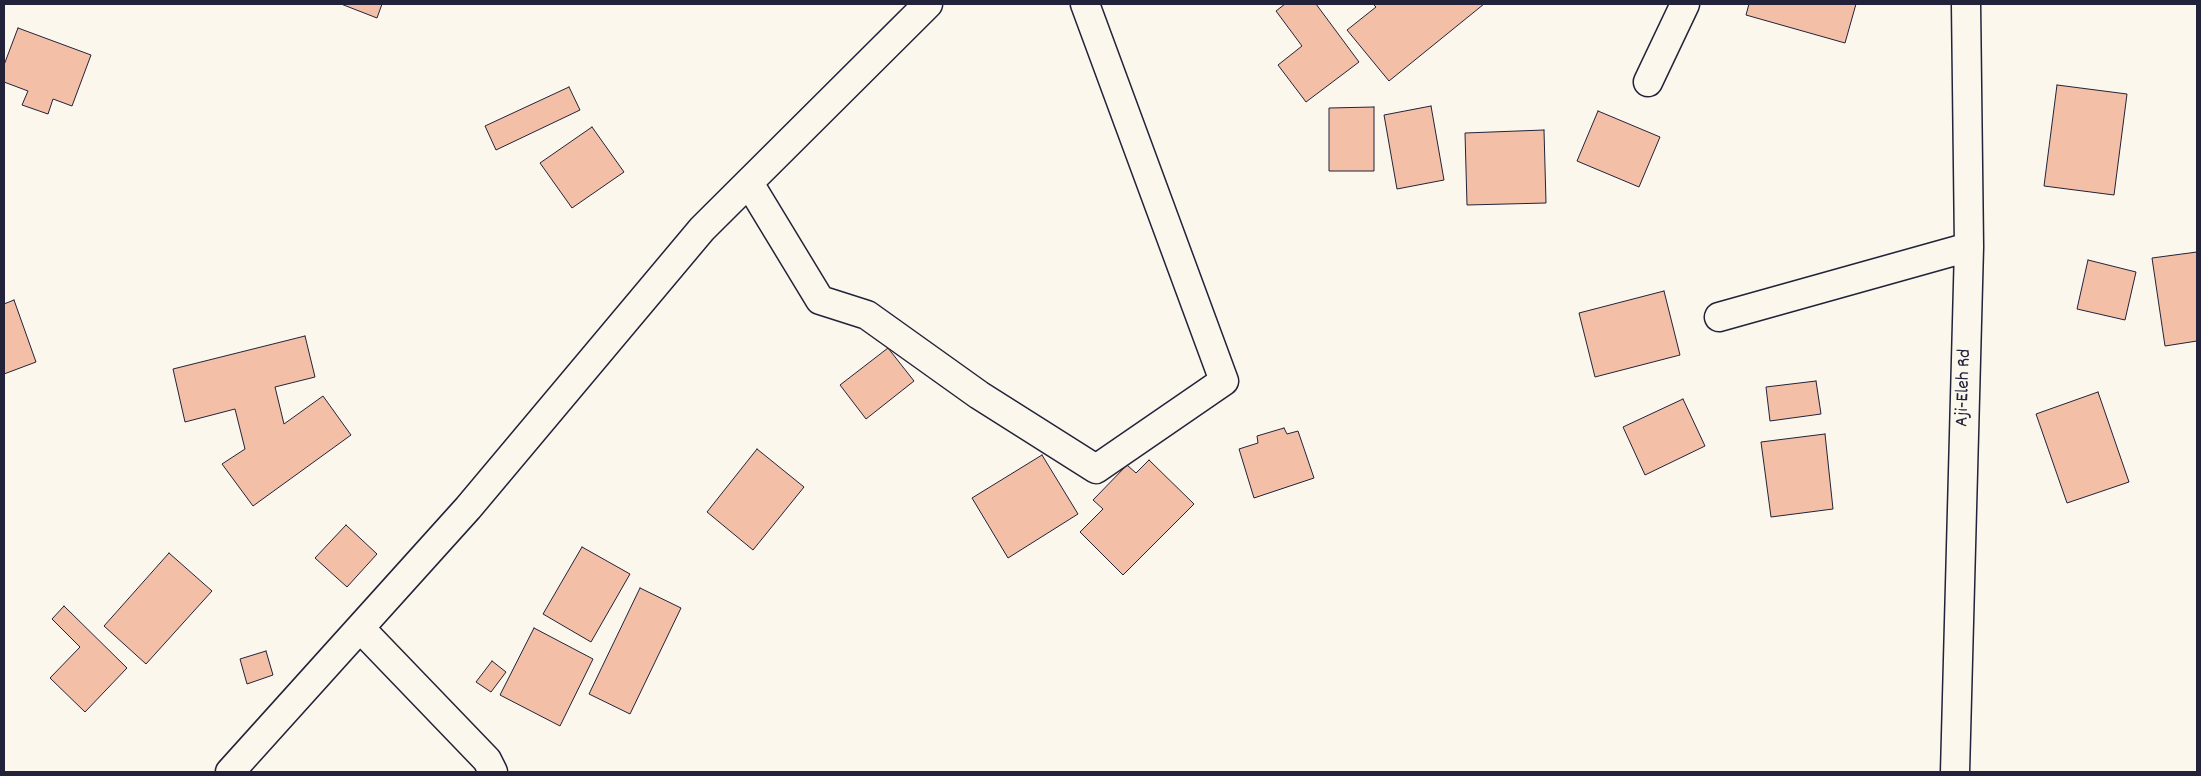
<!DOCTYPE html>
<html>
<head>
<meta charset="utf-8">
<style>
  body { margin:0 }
  #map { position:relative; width:2201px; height:776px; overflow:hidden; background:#fbf7ec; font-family:Dekko,sans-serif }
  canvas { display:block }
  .frame { position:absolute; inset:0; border:5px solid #22223b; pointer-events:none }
</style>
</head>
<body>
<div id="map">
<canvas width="2201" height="776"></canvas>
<div class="frame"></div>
</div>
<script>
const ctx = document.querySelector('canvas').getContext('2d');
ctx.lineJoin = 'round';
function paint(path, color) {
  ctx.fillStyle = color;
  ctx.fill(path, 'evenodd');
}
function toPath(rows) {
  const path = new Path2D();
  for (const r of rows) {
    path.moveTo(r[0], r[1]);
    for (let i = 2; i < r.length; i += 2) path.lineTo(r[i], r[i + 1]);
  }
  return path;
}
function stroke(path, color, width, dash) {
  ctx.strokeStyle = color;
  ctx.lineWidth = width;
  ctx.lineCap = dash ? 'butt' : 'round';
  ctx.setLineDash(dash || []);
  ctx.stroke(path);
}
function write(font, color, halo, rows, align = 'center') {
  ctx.font = font + ' Dekko,sans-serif';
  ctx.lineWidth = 4.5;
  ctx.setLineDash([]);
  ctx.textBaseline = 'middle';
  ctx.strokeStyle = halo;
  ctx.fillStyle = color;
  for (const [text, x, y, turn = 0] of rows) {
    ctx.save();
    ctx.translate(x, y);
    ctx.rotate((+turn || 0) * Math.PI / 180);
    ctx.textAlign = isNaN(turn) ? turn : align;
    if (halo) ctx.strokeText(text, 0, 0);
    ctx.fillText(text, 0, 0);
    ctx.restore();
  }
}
const building = toPath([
  [341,4,382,4,377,18,341,4],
  [1285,4,1316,4,1359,62,1306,102,1278,65,1302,46,1276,11,1285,4],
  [1373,4,1484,4,1389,81,1347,30,1376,7,1373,4],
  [1749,4,1856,4,1845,43,1746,15,1749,4],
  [18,28,91,55,72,106,53,99,48,114,22,105,28,91,4,82,4,65,18,28],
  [2057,85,2127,94,2114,195,2044,186,2057,85],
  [569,87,580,110,496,150,485,126,569,87],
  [1431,106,1444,180,1397,189,1384,115,1431,106],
  [1374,107,1374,171,1329,171,1329,108,1374,107],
  [1598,111,1660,137,1639,187,1577,161,1598,111],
  [592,127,624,172,572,208,540,163,592,127],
  [1544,130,1546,203,1467,205,1465,133,1544,130],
  [2197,252,2197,341,2165,346,2152,258,2197,252],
  [2088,260,2136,272,2125,320,2077,309,2088,260],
  [1664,291,1680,355,1595,377,1579,313,1664,291],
  [14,300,36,362,4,374,4,304,14,300],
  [305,336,315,377,275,387,284,424,323,396,351,435,253,506,222,464,245,449,235,409,185,422,173,369,305,336],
  [888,348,914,381,866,419,840,385,888,348],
  [1816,381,1821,414,1770,421,1766,387,1816,381],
  [2098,392,2129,482,2067,503,2036,414,2098,392],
  [1683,399,1705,446,1645,475,1623,427,1683,399],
  [1284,428,1287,434,1298,431,1314,478,1254,498,1239,449,1258,443,1257,436,1284,428],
  [1825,434,1833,509,1771,517,1761,442,1825,434],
  [757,449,804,487,753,550,707,512,757,449],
  [1042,455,1078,514,1008,558,972,498,1042,455],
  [1149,460,1194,504,1123,575,1080,532,1103,509,1093,500,1127,465,1136,473,1149,460],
  [346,525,377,554,347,587,315,558,346,525],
  [582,547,630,574,591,642,543,614,582,547],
  [169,553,212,591,146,664,104,626,169,553],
  [640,588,681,608,630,714,589,694,640,588],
  [64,606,127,668,85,712,50,678,80,647,52,619,64,606],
  [534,628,593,659,560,726,500,695,534,628],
  [266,651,273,675,247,684,240,659,266,651],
  [492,661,506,672,491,692,476,682,492,661]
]);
const minor = toPath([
  [1648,82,1685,4],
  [749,183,820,300,867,315,979,395,1096,469,1224,381,1085,4],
  [1719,317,1969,247],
  [360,628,487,760,493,772],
  [230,772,468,508,702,229,928,4],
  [1955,772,1969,247,1966,4]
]);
const streetNames = [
  ["Aji-Eleh Rd",1965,388,-88]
];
paint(building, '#f4bfa7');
stroke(building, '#22223b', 1);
stroke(minor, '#22223b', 31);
stroke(minor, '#fbf7ec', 28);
write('19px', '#22223b', '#fbf7ec', streetNames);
</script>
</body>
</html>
